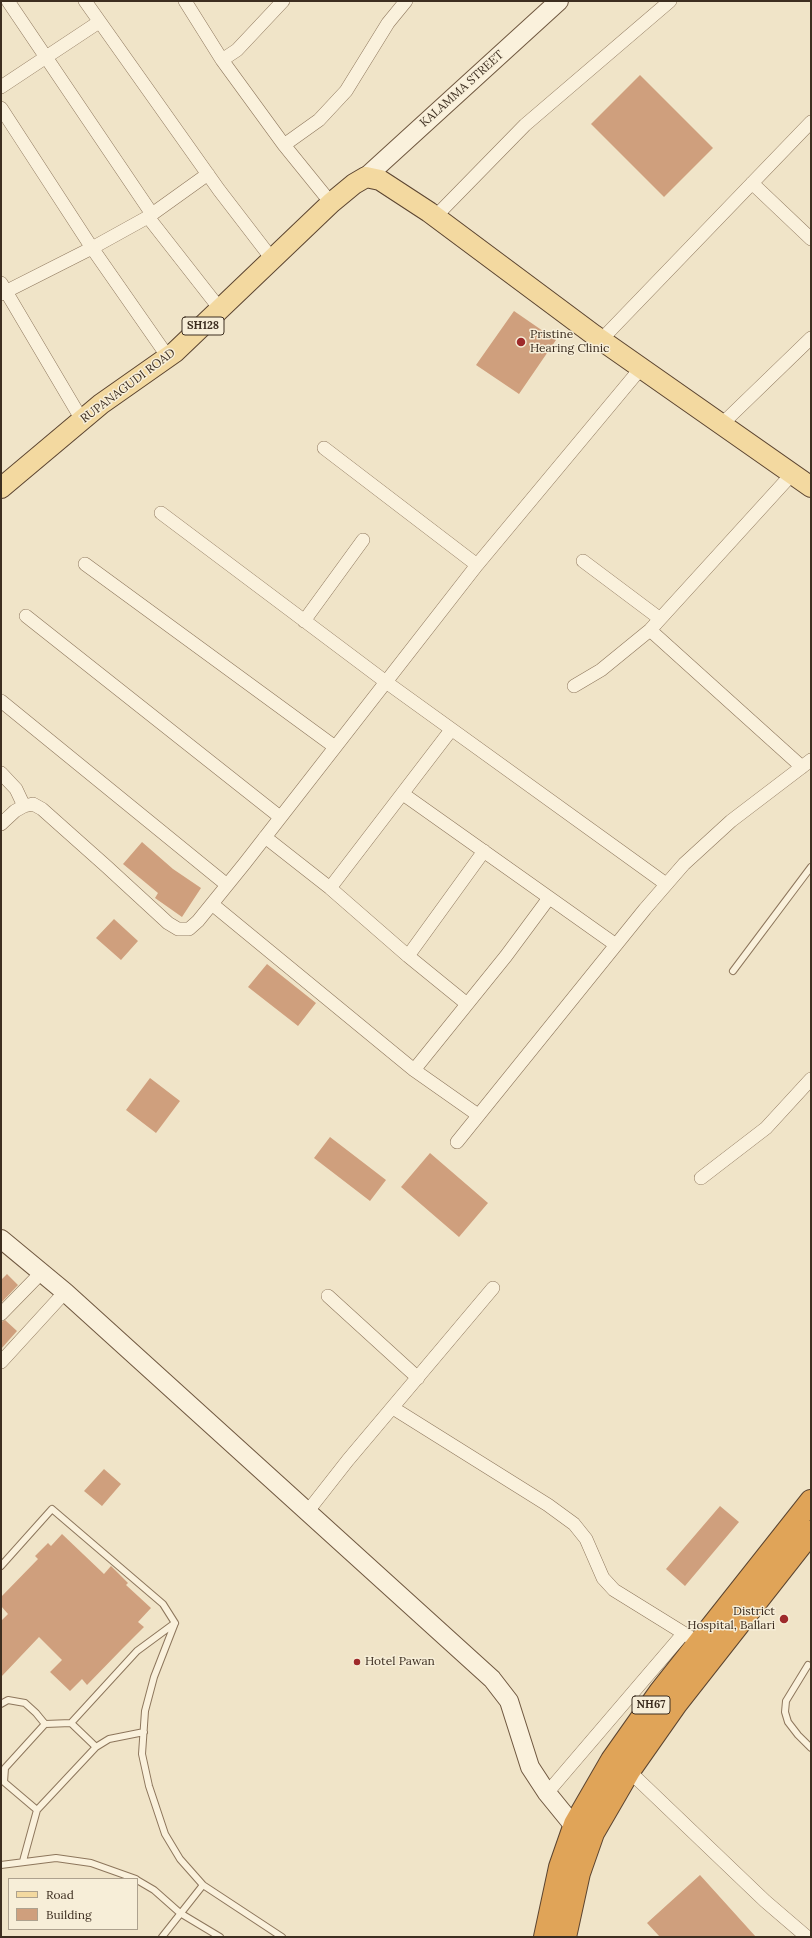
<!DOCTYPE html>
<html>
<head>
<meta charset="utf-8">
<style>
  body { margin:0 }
  #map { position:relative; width:812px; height:1938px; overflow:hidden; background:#f0e4c8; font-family:Lora,serif }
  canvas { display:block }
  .frame { position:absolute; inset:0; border:2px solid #3d2e20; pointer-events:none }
  .legend { position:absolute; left:8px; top:1878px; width:130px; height:52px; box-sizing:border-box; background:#f7eed8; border:1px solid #ada18e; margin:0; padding:5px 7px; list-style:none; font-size:12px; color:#3d2e20 }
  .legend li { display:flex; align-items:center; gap:8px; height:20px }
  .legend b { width:20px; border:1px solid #ada18e }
</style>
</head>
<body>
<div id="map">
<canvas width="812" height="1938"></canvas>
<div class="frame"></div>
<ul class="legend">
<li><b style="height:5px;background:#f3d9a0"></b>Road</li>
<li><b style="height:11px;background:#cf9f7d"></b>Building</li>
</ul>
</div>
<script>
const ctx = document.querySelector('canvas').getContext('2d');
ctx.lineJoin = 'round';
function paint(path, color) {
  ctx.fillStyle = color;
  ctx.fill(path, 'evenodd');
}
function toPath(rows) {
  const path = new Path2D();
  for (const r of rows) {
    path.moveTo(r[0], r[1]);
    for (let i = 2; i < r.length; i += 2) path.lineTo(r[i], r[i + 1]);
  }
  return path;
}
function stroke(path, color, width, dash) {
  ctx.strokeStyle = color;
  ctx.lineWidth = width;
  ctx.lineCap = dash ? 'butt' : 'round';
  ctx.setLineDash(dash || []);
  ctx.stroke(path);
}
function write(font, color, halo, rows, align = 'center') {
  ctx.font = font + ' Lora,serif';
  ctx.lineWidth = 3;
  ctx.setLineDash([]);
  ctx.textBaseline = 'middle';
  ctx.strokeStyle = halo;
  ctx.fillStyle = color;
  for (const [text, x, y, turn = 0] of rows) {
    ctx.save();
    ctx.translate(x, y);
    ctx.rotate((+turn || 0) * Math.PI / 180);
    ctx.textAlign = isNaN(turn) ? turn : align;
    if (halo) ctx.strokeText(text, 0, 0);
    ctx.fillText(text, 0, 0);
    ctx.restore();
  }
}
const building = toPath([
  [640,75,713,148,664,197,591,124],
  [514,311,556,340,519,394,476,365],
  [142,842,173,869,201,888,182,917,155,898,158,893,123,864],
  [114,919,138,941,121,960,96,938],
  [267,964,316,1003,298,1026,248,987],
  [150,1078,180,1101,156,1133,126,1110],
  [330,1137,386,1180,370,1201,314,1158],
  [430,1153,488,1203,459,1237,401,1187],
  [7,1274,18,1285,1,1303,1,1280],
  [5,1320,17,1331,1,1349,1,1322],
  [104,1469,121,1484,102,1506,84,1491],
  [720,1506,739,1522,685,1586,666,1569],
  [62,1534,104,1574,111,1566,128,1583,126,1585,151,1608,138,1622,144,1627,122,1649,87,1685,82,1679,70,1691,50,1672,62,1660,39,1637,1,1677,1,1621,8,1614,1,1606,1,1597,38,1559,35,1556,48,1543,51,1546],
  [700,1875,756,1937,660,1937,647,1923]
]);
const lane = toPath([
  [733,971,811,867],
  [1,1566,52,1509,163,1604,175,1623,154,1677,145,1711,142,1754,149,1786,165,1834,180,1859,203,1885,282,1937],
  [808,1665,786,1701,785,1712,788,1722,798,1735,811,1748],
  [1,1704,8,1700,25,1703,36,1713,45,1724],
  [96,1747,71,1723,137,1651,175,1623],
  [37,1810,4,1782,5,1768,45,1724,71,1723],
  [23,1861,37,1810,96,1747,109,1739,144,1732],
  [1,1865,56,1858,91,1863,136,1879],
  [137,1880,154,1890,180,1913,220,1937],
  [162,1937,203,1885]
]);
const street = toPath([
  [8,1,152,214],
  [85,1,219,190,272,259],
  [185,1,222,60,284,145,331,203],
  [222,60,237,50,283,1],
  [1,87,99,22],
  [1,108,92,248,168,357],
  [284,145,319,120,346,91,388,23,406,1],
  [752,183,811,239],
  [148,217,220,309],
  [435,217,525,125,670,1],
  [1,283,82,420],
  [1,294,92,248,148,217,208,174],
  [601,340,811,122],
  [722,424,811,338],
  [324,448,477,565],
  [161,513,386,682,666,884],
  [583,561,659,618],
  [85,564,335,747],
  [26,616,280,817],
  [304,621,363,540],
  [650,630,802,767],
  [574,686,601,670,650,630,792,474],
  [1,701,227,885],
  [1,773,16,789,24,806],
  [403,794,616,945],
  [1,824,15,811,24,806,33,804,42,809,106,866,168,923,178,929,189,929,198,921,245,863,477,565,641,368],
  [265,837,330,888,408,956,467,1004],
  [330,888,451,730],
  [212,904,414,1070,478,1115],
  [408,956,484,851],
  [414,1070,506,956,549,898],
  [457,1142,645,909,684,864,731,821,811,760],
  [701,1178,766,1128,811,1079],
  [328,1296,418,1378],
  [1,1314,42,1272],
  [1,1362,65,1292],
  [393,1408,548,1505,574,1524,586,1539,603,1578,614,1590,698,1642],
  [308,1511,348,1460,493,1288],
  [629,1771,765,1901,807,1937],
  [547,1793,683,1634]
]);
const secondary = toPath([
  [366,177,559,1],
  [1,1239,65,1292,492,1679,509,1701,530,1767,547,1793,569,1820,587,1830]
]);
const primary = toPath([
  [1,488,101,404,175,352,331,203,354,184,366,177,380,180,429,212,594,335,811,487]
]);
const highway = toPath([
  [545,1937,560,1867,575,1824,612,1760,660,1692,811,1501],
  [565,1937,579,1873,593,1833,629,1771,676,1704,811,1532]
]);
const markers = [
  [521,342,5,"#9e2a2b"],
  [784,1619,5,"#9e2a2b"],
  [357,1662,4,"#9e2a2b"]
];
const shields = [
  [203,326,42],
  [651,1705,38]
];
const shieldNames = [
  ["SH128",203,326],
  ["NH67",651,1705]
];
const streetNames = [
  ["KALAMMA STREET",462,89,-42],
  ["RUPANAGUDI ROAD",128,386,-37]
];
const poiNames = [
  ["Pristine",530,335],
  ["Hearing Clinic",530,349],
  ["District",775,1612,"right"],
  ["Hospital, Ballari",775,1626,"right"],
  ["Hotel Pawan",365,1662]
];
paint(building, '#cf9f7d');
stroke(lane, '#8d765c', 8);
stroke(street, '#8d765c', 14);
stroke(secondary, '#6f573f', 20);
stroke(primary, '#5b4430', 22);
stroke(highway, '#5b4430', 24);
stroke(lane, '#faf1dc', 6);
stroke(street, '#faf1dc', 13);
stroke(secondary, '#faf1dc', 18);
stroke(primary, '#f3d9a0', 20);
stroke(highway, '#e0a458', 22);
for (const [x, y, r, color] of markers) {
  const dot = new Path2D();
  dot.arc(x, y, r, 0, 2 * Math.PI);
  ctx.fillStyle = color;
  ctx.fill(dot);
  stroke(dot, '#f7eed8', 1.5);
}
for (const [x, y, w] of shields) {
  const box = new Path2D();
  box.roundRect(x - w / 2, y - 9, w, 18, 3);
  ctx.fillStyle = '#f7eed8';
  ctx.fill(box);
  stroke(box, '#3d2e20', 1);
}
write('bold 11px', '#3d2e20', null, shieldNames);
write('12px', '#3d2e20', '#f7eed8', streetNames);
write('12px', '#3d2e20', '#f7eed8', poiNames, 'left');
</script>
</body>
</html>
